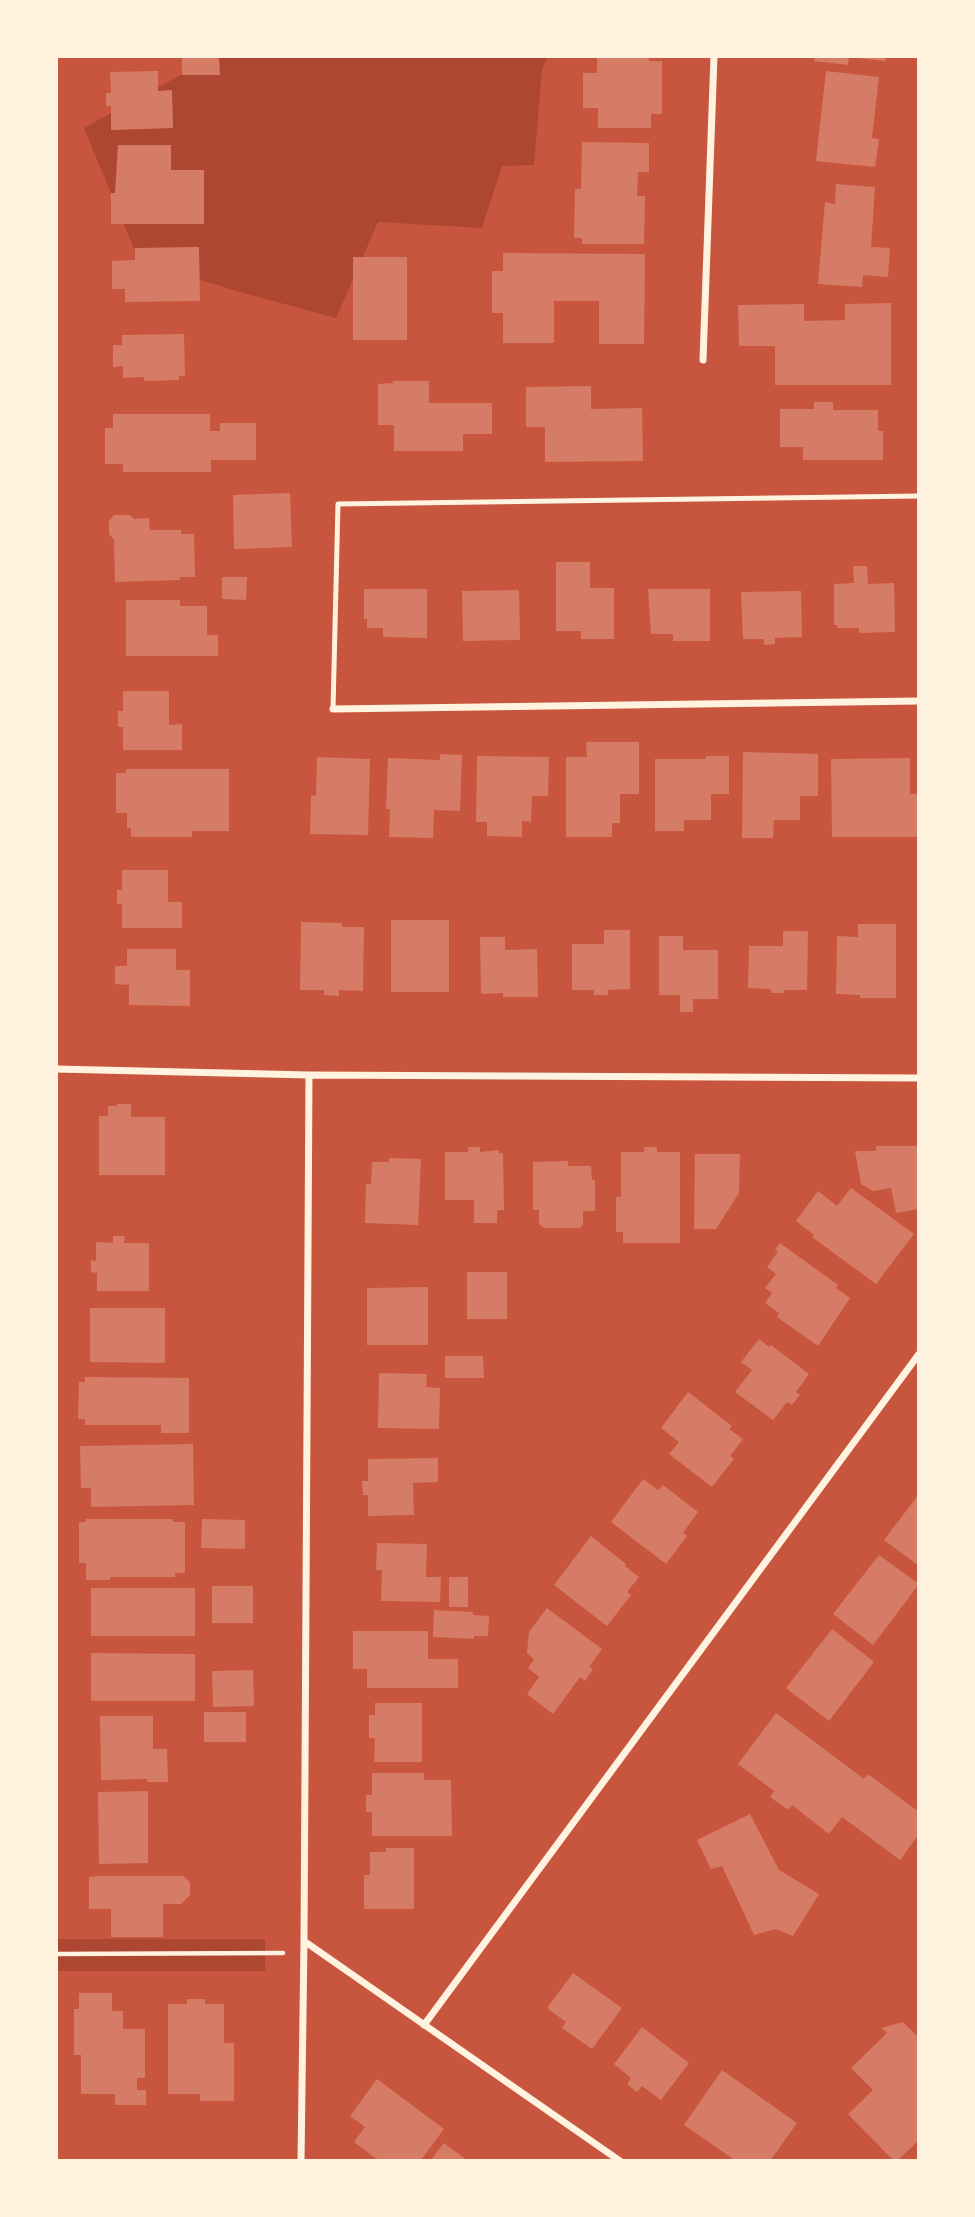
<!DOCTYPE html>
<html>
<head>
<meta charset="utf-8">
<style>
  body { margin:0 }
  #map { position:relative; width:975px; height:2217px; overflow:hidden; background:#c8553d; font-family:Bitter,serif }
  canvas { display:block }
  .frame { position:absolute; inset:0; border:58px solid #fff3e0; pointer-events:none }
</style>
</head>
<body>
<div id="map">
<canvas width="975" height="2217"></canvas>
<div class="frame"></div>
</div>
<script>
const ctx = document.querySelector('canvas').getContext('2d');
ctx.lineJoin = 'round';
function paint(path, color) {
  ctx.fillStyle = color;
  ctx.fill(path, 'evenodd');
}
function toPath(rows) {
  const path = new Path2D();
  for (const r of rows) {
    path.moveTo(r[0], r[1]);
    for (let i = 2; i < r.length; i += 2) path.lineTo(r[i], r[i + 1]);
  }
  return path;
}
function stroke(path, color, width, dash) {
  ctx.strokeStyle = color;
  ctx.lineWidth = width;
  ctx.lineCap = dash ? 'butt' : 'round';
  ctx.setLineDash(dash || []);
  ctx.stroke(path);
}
const green = toPath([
  [185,56,548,56,542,70,534,165,502,166,482,228,378,222,336,318,240,292,139,261,84,128,184,73],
  [56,1939,265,1939,265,1971,56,1971]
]);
const building = toPath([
  [182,56,219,56,220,75,182,75],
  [597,56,649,56,649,61,662,61,662,114,651,114,651,128,598,128,598,108,583,108,583,73,597,73],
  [815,56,849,56,848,65,814,61],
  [857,56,886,56,885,61,857,58],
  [158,71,158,91,172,90,173,128,111,130,111,106,106,106,106,93,111,93,110,72],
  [826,71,879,77,872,138,879,139,875,167,816,161],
  [582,142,649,143,649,172,638,172,637,196,645,196,644,244,582,244,582,238,574,238,575,189,581,189],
  [118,145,171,145,171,170,204,170,204,224,111,224,111,193,115,193],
  [836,184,875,187,871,247,890,248,888,277,863,275,862,287,818,284,825,202,835,204],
  [199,247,200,301,125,302,125,289,112,289,112,261,135,260,135,248],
  [503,253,645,254,644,344,599,344,599,301,554,301,554,343,503,343,503,313,492,313,492,271,503,271],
  [353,257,407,257,407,340,353,340],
  [891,303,891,385,775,385,775,346,739,346,738,305,804,304,804,321,845,320,845,304],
  [184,334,185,376,179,376,179,380,144,381,144,377,123,378,123,366,113,367,113,345,122,345,122,335],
  [393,381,429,381,429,403,492,403,492,434,463,434,463,451,394,451,394,425,378,425,378,384,393,383],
  [591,386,591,409,642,408,643,461,545,462,545,427,526,427,526,387],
  [814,402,833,402,833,410,878,410,878,431,883,431,883,460,803,460,803,447,780,447,780,409,814,409],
  [113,414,210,414,210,431,220,431,220,423,256,423,256,460,211,460,211,472,123,472,123,464,105,464,105,428,113,428],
  [290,493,292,547,234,549,233,495],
  [114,515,130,515,134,519,149,518,150,530,181,530,181,534,194,534,195,577,180,577,180,580,115,582,114,540,109,534,109,521],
  [556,562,590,562,590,588,614,588,614,639,581,639,581,631,556,631],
  [853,566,867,566,868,584,894,583,895,632,859,633,859,628,837,628,837,625,834,625,834,584,854,583],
  [222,577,247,577,246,600,222,599],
  [364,589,427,589,427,638,383,637,383,628,367,628,367,619,364,619],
  [648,589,710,589,710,641,673,641,673,634,651,634],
  [519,590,520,640,463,641,462,591],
  [801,591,802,637,775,638,775,644,764,645,764,639,743,639,741,592],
  [126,600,180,600,180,606,207,606,207,635,218,635,218,656,126,656],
  [123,691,169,691,169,725,182,724,182,750,123,750,123,727,118,727,118,711,123,711],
  [586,742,639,742,639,794,620,794,620,823,612,823,612,837,566,837,566,757,587,757],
  [743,752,818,754,818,796,800,796,800,820,774,820,773,838,742,838],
  [440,754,462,755,460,811,434,810,433,838,389,837,390,809,386,809,388,758,440,760],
  [477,756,549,757,548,796,532,796,531,822,522,821,522,837,487,836,487,822,476,822],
  [706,756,729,756,729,794,711,794,711,820,684,820,684,831,655,831,655,759,706,759],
  [317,757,370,759,368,835,310,834,311,795,316,796],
  [910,758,910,794,919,794,919,837,832,837,831,759],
  [126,769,229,769,229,831,192,831,192,837,131,837,131,828,127,828,127,813,116,813,116,773,126,773],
  [122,870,168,870,168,902,182,902,182,928,122,928,122,904,117,904,117,890,122,890],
  [391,920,449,920,449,992,391,992],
  [301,922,342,923,342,927,364,927,363,991,339,990,339,996,324,995,324,990,300,990],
  [858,924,896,924,896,998,860,998,860,995,836,994,837,936,858,937],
  [604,930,630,930,630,989,608,990,608,995,594,995,594,990,572,990,572,944,604,944],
  [783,931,808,931,807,990,784,990,784,993,771,993,771,989,748,988,749,946,783,946],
  [659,936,683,936,683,950,718,950,718,999,693,999,693,1012,680,1012,680,995,659,995],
  [480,937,505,937,505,950,537,949,538,997,503,997,503,993,481,994],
  [127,949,176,949,176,970,190,970,190,1006,129,1005,129,985,115,984,115,966,127,966],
  [117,1104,131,1104,131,1117,165,1117,165,1175,99,1175,99,1116,108,1116,108,1106,117,1106],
  [876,1146,919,1146,919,1209,896,1213,891,1188,873,1191,861,1184,855,1151,876,1151],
  [468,1147,480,1147,480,1152,499,1150,499,1153,503,1153,504,1210,497,1210,497,1223,474,1223,474,1200,445,1200,445,1152,468,1152],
  [644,1147,657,1147,657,1152,680,1152,680,1243,623,1243,623,1232,616,1232,616,1197,621,1197,621,1152,644,1152],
  [695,1154,740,1154,739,1193,716,1229,694,1229],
  [389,1158,421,1159,418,1225,365,1223,366,1184,371,1184,372,1162,389,1162],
  [568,1161,568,1166,591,1166,592,1180,595,1180,595,1211,583,1211,583,1224,580,1228,544,1228,539,1224,539,1210,533,1210,533,1162],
  [851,1188,914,1234,876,1284,812,1237,814,1235,796,1221,818,1191,837,1206],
  [113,1236,125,1236,124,1243,149,1243,149,1291,97,1291,97,1273,91,1272,91,1260,96,1261,96,1242,113,1243],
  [780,1243,838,1285,836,1288,850,1298,818,1346,777,1317,779,1313,765,1303,772,1293,765,1288,776,1274,767,1267,778,1252,775,1250],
  [467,1272,507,1272,507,1319,467,1319],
  [428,1287,428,1345,367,1345,367,1288],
  [90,1308,165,1308,165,1363,90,1362],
  [759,1339,769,1347,771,1345,809,1374,796,1392,800,1395,792,1405,787,1402,773,1420,735,1392,752,1370,741,1362],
  [445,1356,483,1356,484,1378,445,1378],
  [379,1373,427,1374,426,1387,440,1388,439,1429,378,1428],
  [85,1377,189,1378,189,1433,161,1433,161,1425,85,1425,85,1419,78,1419,79,1382,85,1382],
  [688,1392,732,1426,729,1429,743,1439,730,1456,734,1459,712,1487,669,1454,679,1442,661,1428],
  [193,1444,194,1505,91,1507,91,1488,81,1488,80,1446],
  [438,1458,438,1482,413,1483,414,1515,368,1516,368,1495,363,1495,362,1481,368,1481,368,1459],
  [643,1479,658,1490,663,1485,698,1512,683,1533,687,1536,666,1564,611,1522],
  [919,1494,919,1566,884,1540],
  [86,1519,173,1519,173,1522,185,1522,185,1573,175,1573,175,1577,110,1577,110,1580,86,1580,86,1563,79,1563,79,1522,86,1522],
  [202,1519,245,1520,245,1549,201,1548],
  [591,1536,626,1564,625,1566,639,1577,627,1592,631,1595,607,1626,554,1585],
  [377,1543,427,1544,426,1577,441,1577,440,1602,381,1601,382,1570,376,1570],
  [879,1555,919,1584,873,1645,833,1614],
  [449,1577,468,1577,468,1607,449,1607],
  [212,1586,253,1586,253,1623,212,1623],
  [91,1588,195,1588,195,1636,91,1636],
  [547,1608,602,1649,589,1667,593,1669,585,1681,580,1677,553,1714,527,1694,539,1677,528,1668,534,1659,527,1653,529,1632],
  [434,1610,473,1612,473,1615,489,1616,488,1636,474,1636,474,1639,433,1637],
  [832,1629,874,1662,829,1721,786,1688],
  [353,1631,428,1631,428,1659,458,1659,458,1688,367,1688,367,1669,353,1669],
  [91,1653,195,1654,195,1701,91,1701],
  [253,1670,254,1706,213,1707,212,1671],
  [375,1703,422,1703,422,1762,374,1762,375,1738,369,1738,369,1715,375,1715],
  [204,1712,246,1712,246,1742,204,1742],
  [776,1713,864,1779,868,1774,919,1812,919,1834,900,1860,842,1817,829,1834,792,1805,788,1810,770,1797,774,1791,738,1764],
  [100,1716,153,1716,153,1749,167,1749,168,1782,147,1782,147,1779,101,1780],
  [372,1773,424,1773,424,1780,451,1780,452,1836,372,1836,372,1812,366,1812,366,1795,372,1795],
  [148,1791,148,1863,99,1864,98,1792],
  [750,1814,779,1870,819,1894,793,1936,776,1929,754,1935,722,1866,711,1869,697,1840],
  [386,1848,414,1848,414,1909,364,1909,364,1875,370,1875,370,1852,386,1852],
  [100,1876,183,1876,190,1882,190,1895,181,1904,163,1904,163,1937,111,1937,111,1909,89,1909,89,1877],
  [573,1973,622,2008,592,2049,562,2028,566,2022,547,2008],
  [79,1993,112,1993,112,2011,123,2011,123,2029,145,2029,145,2078,137,2078,137,2090,146,2090,146,2105,115,2105,115,2094,81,2094,81,2055,74,2055,74,2009,79,2009],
  [187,1999,205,1999,205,2004,224,2004,224,2043,234,2043,234,2101,200,2101,200,2094,168,2094,168,2004,187,2004],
  [903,2022,919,2038,919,2089,917,2092,919,2094,919,2140,897,2161,894,2161,848,2114,873,2090,851,2068,887,2033,881,2028],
  [642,2027,689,2063,661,2100,642,2086,637,2092,627,2084,631,2078,614,2064],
  [722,2070,797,2123,770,2161,736,2161,684,2125],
  [377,2079,444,2129,420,2161,379,2161,354,2142,365,2127,350,2116],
  [444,2143,468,2161,430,2161]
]);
const path = toPath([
  [56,1954,283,1953]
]);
const service = toPath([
  [333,709,338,504,919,496]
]);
const minor = toPath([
  [703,360,714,56],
  [333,709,919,701],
  [56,1069,309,1075,919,1078],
  [304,1941,620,2161],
  [424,2025,919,1354],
  [301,2161,304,1941,309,1075]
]);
paint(green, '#ae4732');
paint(building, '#d67c66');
stroke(path, '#fff3e0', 4.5);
stroke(service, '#fff3e0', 5);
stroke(minor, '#fff3e0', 7);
</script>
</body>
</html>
